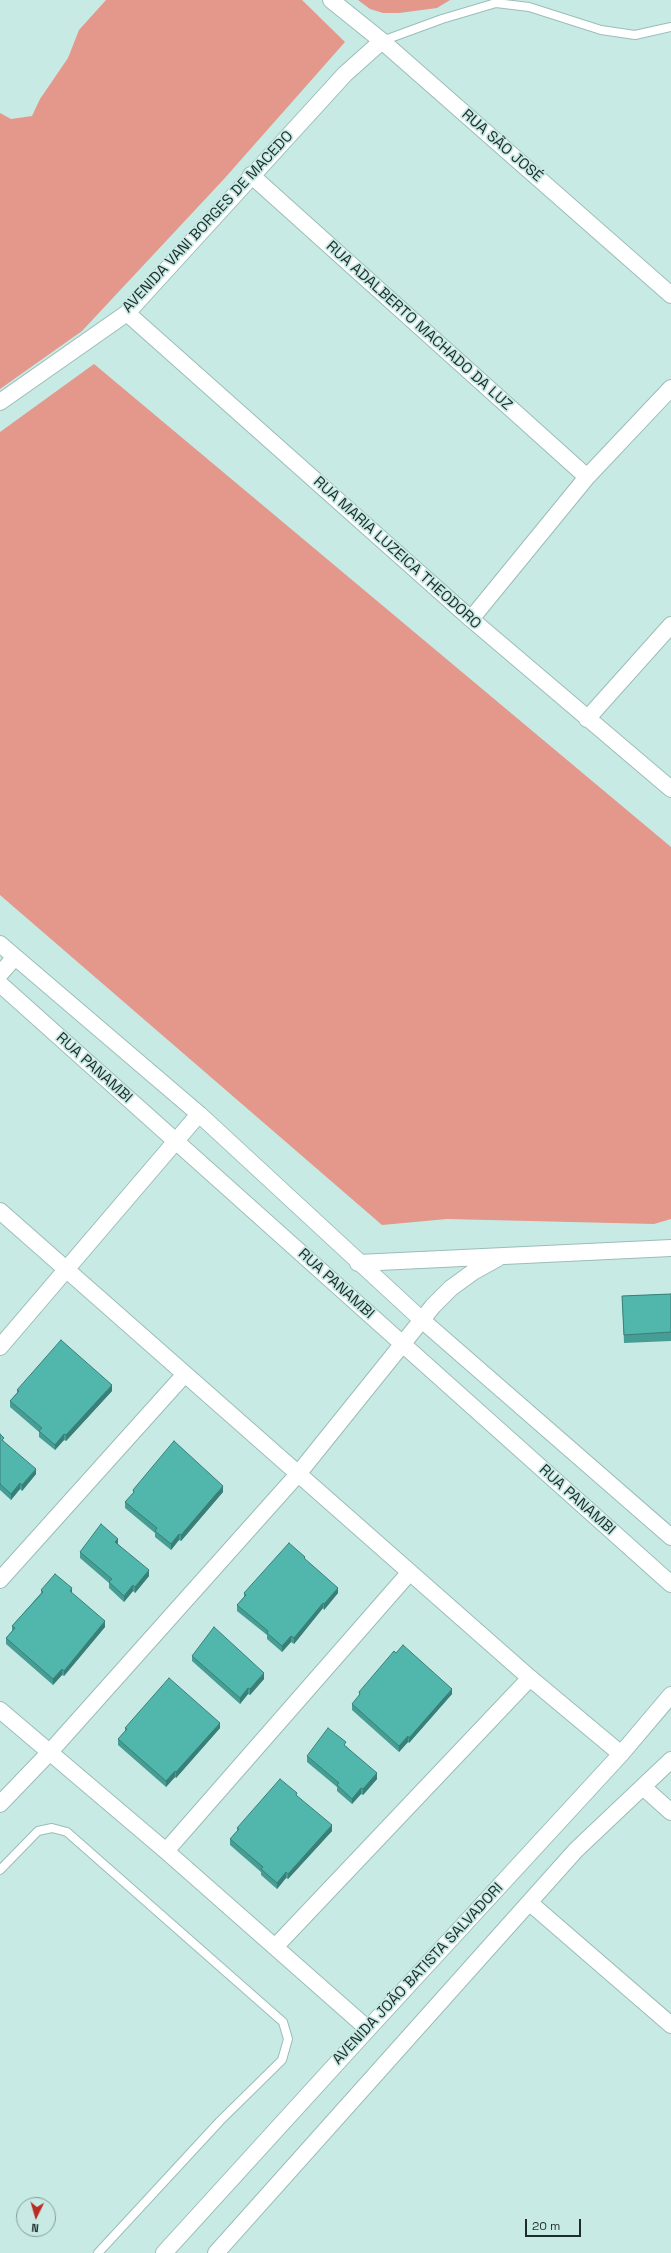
<!DOCTYPE html>
<html>
<head>
<meta charset="utf-8">
<style>
  body { margin:0 }
  #map { position:relative; width:671px; height:2253px; overflow:hidden; background:#c7eae5; font-family:"Space Grotesk",sans-serif }
  canvas { display:block }
  .north { position:absolute; left:16px; top:2197px; width:40px; height:40px; box-sizing:border-box; background:#c7eae5; border:1px solid #849e9a; border-radius:50%; rotate:185deg; font-size:11px; font-weight:700; line-height:16px; text-align:center; color:#1f2c2a }
  .north::after { content:''; display:block; margin:auto; width:14px; height:18px; background:#ba2c21; clip-path:polygon(50% 0,100% 100%,50% 72%,0 100%) }
  .scale { position:absolute; left:525px; top:2219px; width:56px; height:18px; box-sizing:border-box; border:2px solid #1f2c2a; border-top:0; padding-left:5px; font-size:12px; line-height:14px; white-space:nowrap; color:#1f2c2a; -webkit-text-stroke:3px #c7eae5; paint-order:stroke }
</style>
</head>
<body>
<div id="map">
<canvas width="671" height="2253"></canvas>
<div class="north">N</div>
<div class="scale">20 m</div>
</div>
<script>
const ctx = document.querySelector('canvas').getContext('2d');
ctx.lineJoin = 'round';
function paint(path, color) {
  ctx.fillStyle = color;
  ctx.fill(path, 'evenodd');
}
function toPath(rows) {
  const path = new Path2D();
  for (const r of rows) {
    path.moveTo(r[0], r[1]);
    for (let i = 2; i < r.length; i += 2) path.lineTo(r[i], r[i + 1]);
  }
  return path;
}
function stroke(path, color, width, dash) {
  ctx.strokeStyle = color;
  ctx.lineWidth = width;
  ctx.lineCap = dash ? 'butt' : 'round';
  ctx.setLineDash(dash || []);
  ctx.stroke(path);
}
function write(font, color, halo, rows, align = 'center') {
  ctx.font = font + ' "Space Grotesk",sans-serif';
  ctx.lineWidth = 3.5;
  ctx.setLineDash([]);
  ctx.textBaseline = 'middle';
  ctx.strokeStyle = halo;
  ctx.fillStyle = color;
  for (const [text, x, y, turn = 0] of rows) {
    ctx.save();
    ctx.translate(x, y);
    ctx.rotate((+turn || 0) * Math.PI / 180);
    ctx.textAlign = isNaN(turn) ? turn : align;
    if (halo) ctx.strokeText(text, 0, 0);
    ctx.fillText(text, 0, 0);
    ctx.restore();
  }
}
const forest = toPath([
  [106,0,302,0,345,42,224,179,82,331,0,389,0,113,11,119,32,116,40,99,68,58,79,30],
  [358,0,450,0,437,8,399,13,383,13,370,9],
  [94,364,671,847,671,1219,654,1224,447,1219,382,1225,0,895,0,432]
]);
const lane = toPath([
  [382,41,442,19,496,3,529,7,601,30,635,35,671,27],
  [0,1870,38,1831,52,1828,67,1832,283,2022,288,2039,282,2060,220,2121,98,2253]
]);
const street = toPath([
  [331,0,382,41,671,295],
  [251,175,587,477],
  [127,313,471,619,671,789],
  [0,402,127,313,345,74,382,41],
  [471,619,587,477,671,388],
  [587,719,671,625],
  [0,944,199,1114,423,1321,671,1537],
  [0,974,15,957],
  [0,984,671,1584],
  [0,1211,530,1678,621,1754],
  [358,1263,671,1248],
  [0,1347,199,1114],
  [0,1580,185,1374],
  [0,1710,166,1851,368,2029],
  [643,1787,671,1812],
  [0,1804,49,1753,298,1474,433,1306,451,1288,473,1272,500,1257],
  [166,1851,410,1572],
  [530,1903,671,2025],
  [275,1947,530,1678],
  [164,2253,368,2029,621,1754,671,1695],
  [216,2253,576,1850,671,1760]
]);
const wall = toPath([
  [671,1294,671,1341,624,1343,622,1296],
  [17,1390,112,1391,66,1441,64,1440,55,1450,39,1437,39,1432,10,1407,10,1401,17,1393],
  [0,1434,4,1442,36,1474,22,1491,20,1489,11,1500,0,1490],
  [133,1490,223,1492,181,1541,179,1540,171,1550,155,1537,155,1533,125,1508,125,1502,133,1494],
  [118,1544,149,1576,135,1593,133,1591,124,1602,109,1588,109,1583,80,1558,80,1552],
  [305,1559,338,1593,324,1610,323,1608,294,1644,291,1642,282,1652,267,1639,267,1635,237,1611,237,1605,244,1597,244,1593],
  [41,1590,72,1594,105,1627,64,1676,62,1675,53,1685,6,1644,6,1638,12,1631,12,1626,41,1593],
  [192,1656,264,1679,250,1695,248,1694,240,1704,192,1661],
  [359,1692,452,1694,409,1743,408,1742,399,1752,352,1710,352,1704,359,1696],
  [125,1728,220,1728,176,1778,175,1777,166,1787,118,1745,118,1739,125,1731],
  [346,1746,377,1779,363,1795,361,1794,352,1804,337,1791,337,1787,307,1762,307,1756],
  [297,1796,332,1831,288,1879,286,1878,277,1889,261,1875,261,1872,230,1845,230,1839,237,1831,237,1828]
]);
const shadedWall = toPath([
  [112,1385,112,1391,66,1441,66,1435],
  [64,1434,64,1440,55,1450,55,1445],
  [36,1469,36,1474,22,1491,22,1485],
  [20,1483,20,1489,11,1500,11,1494],
  [223,1486,223,1492,181,1541,181,1535],
  [179,1534,179,1540,171,1550,171,1544],
  [118,1539,118,1545,115,1542],
  [149,1570,149,1576,135,1593,135,1587],
  [133,1585,133,1591,124,1602,124,1596],
  [72,1588,72,1594,70,1591],
  [338,1588,338,1593,324,1610,324,1604],
  [323,1603,323,1608,294,1644,294,1638],
  [105,1621,105,1627,64,1676,64,1671],
  [291,1636,291,1642,282,1652,282,1646],
  [62,1669,62,1675,53,1685,53,1679],
  [264,1673,264,1679,250,1695,250,1689],
  [248,1688,248,1694,240,1704,240,1698],
  [452,1689,452,1694,409,1743,409,1738],
  [220,1723,220,1728,176,1778,176,1772],
  [408,1736,408,1742,399,1752,399,1746],
  [175,1771,175,1777,166,1787,166,1781],
  [377,1773,377,1779,363,1795,363,1789],
  [361,1788,361,1794,352,1804,352,1799],
  [332,1825,332,1831,288,1879,288,1874],
  [286,1872,286,1878,277,1889,277,1883]
]);
const building = toPath([
  [671,1294,671,1332,624,1335,622,1296,671,1294],
  [61,1340,112,1385,66,1435,64,1434,55,1445,39,1431,42,1428,10,1401,19,1391,17,1390,61,1340],
  [0,1434,4,1438,2,1440,36,1469,22,1485,20,1483,11,1494,0,1484,0,1434],
  [174,1441,223,1486,181,1535,179,1534,171,1544,155,1531,157,1528,125,1502,134,1492,133,1490,174,1441],
  [101,1524,118,1539,115,1542,149,1570,135,1587,133,1585,124,1596,109,1582,112,1579,80,1552,101,1524],
  [289,1543,305,1557,304,1558,338,1588,324,1604,323,1603,294,1638,291,1636,282,1646,267,1633,268,1631,237,1605,246,1595,244,1593,289,1543],
  [55,1574,72,1588,70,1591,105,1621,64,1671,62,1669,53,1679,6,1638,15,1628,12,1626,43,1592,41,1590,55,1574],
  [214,1627,264,1673,250,1689,248,1688,240,1698,192,1656,214,1627],
  [403,1645,452,1689,409,1738,408,1736,399,1746,352,1704,360,1694,359,1692,394,1651,396,1653,403,1645],
  [169,1678,220,1723,176,1772,175,1771,166,1781,118,1739,127,1729,125,1728,169,1678],
  [328,1728,346,1742,344,1745,377,1773,363,1789,361,1788,352,1799,337,1785,339,1783,307,1756,328,1728],
  [280,1779,297,1793,296,1795,332,1825,288,1874,286,1872,277,1883,261,1869,263,1867,230,1839,239,1829,237,1828,280,1779]
]);
const streetNames = [
  ["RUA SÃO JOSÉ",502,146,41],
  ["AVENIDA VANI BORGES DE MACEDO",208,222,-47],
  ["RUA ADALBERTO MACHADO DA LUZ",419,326,42],
  ["RUA MARIA LUZEICA THEODORO",397,553,42],
  ["RUA PANAMBI",94,1068,42],
  ["RUA PANAMBI",336,1284,42],
  ["RUA PANAMBI",577,1500,42],
  ["AVENIDA JOÃO BATISTA SALVADORI",418,1974,-47]
];
paint(forest, '#e4978b');
stroke(lane, '#9bbdb8', 10);
stroke(street, '#9bbdb8', 18);
stroke(lane, '#fff', 8);
stroke(street, '#fff', 16);
paint(wall, '#469d94');
paint(shadedWall, '#397f78');
paint(building, '#51b6ac');
stroke(building, '#397f78', 1);
write('15px', '#1f2c2a', '#c7eae5', streetNames);
</script>
</body>
</html>
